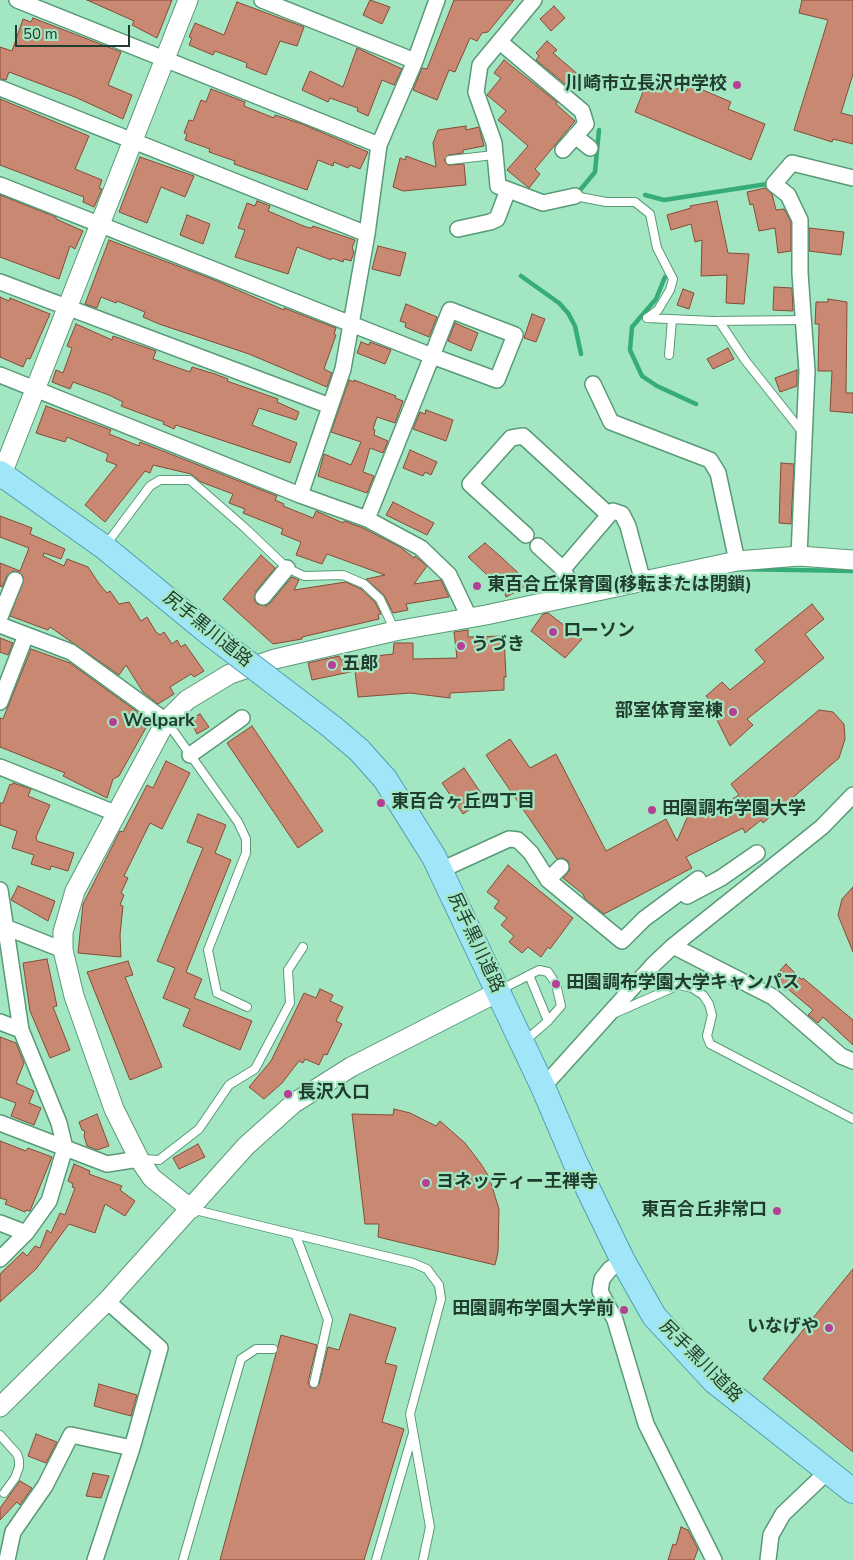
<!DOCTYPE html>
<html>
<head>
<meta charset="utf-8">
<style>
  body { margin:0 }
  #map { position:relative; width:853px; height:1560px; overflow:hidden; background:#a3e7c2; font-family:"Nunito Sans",sans-serif }
  canvas { display:block }
  .scale { position:absolute; left:15px; top:25px; width:115px; height:22px; box-sizing:border-box; border:2px solid #213d2f; border-top:0; padding-left:6px; font-size:15px; line-height:18px; white-space:nowrap; color:#213d2f; -webkit-text-stroke:4px #a3e7c2; paint-order:stroke }
</style>
</head>
<body>
<div id="map">
<canvas width="853" height="1560"></canvas>
<div class="scale">50 m</div>
</div>
<script>
const ctx = document.querySelector('canvas').getContext('2d');
ctx.lineJoin = 'round';
function toPath(rows) {
  const path = new Path2D();
  for (const r of rows) {
    path.moveTo(r[0], r[1]);
    for (let i = 2; i < r.length; i += 2) path.lineTo(r[i], r[i + 1]);
  }
  return path;
}
function stroke(path, color, width, dash) {
  ctx.strokeStyle = color;
  ctx.lineWidth = width;
  ctx.lineCap = dash ? 'butt' : 'round';
  ctx.setLineDash(dash || []);
  ctx.stroke(path);
}
function paint(path, color) {
  ctx.fillStyle = color;
  ctx.fill(path, 'evenodd');
}
function write(font, color, halo, rows, align = 'center') {
  ctx.font = font + ' "Nunito Sans","Noto Sans JP",sans-serif';
  ctx.lineWidth = 4.5;
  ctx.setLineDash([]);
  ctx.textBaseline = 'middle';
  ctx.strokeStyle = halo;
  ctx.fillStyle = color;
  for (const [text, x, y, turn = 0] of rows) {
    ctx.save();
    ctx.translate(x, y);
    ctx.rotate((+turn || 0) * Math.PI / 180);
    ctx.textAlign = isNaN(turn) ? turn : align;
    if (halo) ctx.strokeText(text, 0, 0);
    ctx.fillText(text, 0, 0);
    ctx.restore();
  }
}
const stream = toPath([
  [576,195,595,172,599,130],
  [645,195,664,200,767,184],
  [521,276,559,303,568,313,575,326,581,354],
  [665,277,656,299,632,327,630,350,642,376,657,386,696,404],
  [733,569,853,571]
]);
const building = toPath([
  [87,0,172,0,157,38,132,25,134,21,87,0],
  [370,0,390,7,382,24,363,15,370,0],
  [454,0,514,0,488,32,482,33,477,41,470,38,455,72,449,70,437,100,413,90,422,68,427,69,454,0],
  [802,0,853,0,853,74,841,113,853,116,853,144,833,139,832,142,794,130,828,20,799,13,802,0],
  [237,2,304,27,297,46,280,41,266,75,246,67,247,63,215,51,213,55,189,45,192,38,189,37,195,23,224,35,237,2],
  [554,6,565,18,551,31,540,19,554,6],
  [33,18,121,52,108,85,132,95,123,119,75,97,9,72,6,80,0,79,0,47,12,51,23,19,31,22,33,18],
  [547,41,557,50,553,53,580,76,570,88,536,60,539,56,536,53,547,41],
  [357,48,402,69,394,85,382,80,368,116,357,111,358,108,330,98,328,102,302,90,310,71,343,87,357,48],
  [504,60,557,102,556,104,575,121,535,169,540,174,529,188,507,170,528,146,498,120,506,111,487,95,501,78,494,73,504,60],
  [649,77,686,92,689,84,731,102,728,109,765,124,751,160,635,112,649,77],
  [211,89,245,102,244,106,274,118,275,115,302,124,368,152,360,169,350,165,348,168,334,162,333,166,318,160,307,190,234,164,235,161,209,152,210,149,185,140,187,134,184,133,189,120,193,121,201,100,206,102,211,89],
  [0,99,89,136,75,169,102,180,99,188,102,189,94,207,83,202,84,197,0,165,0,99],
  [466,126,466,130,479,127,484,146,463,150,463,153,449,155,444,160,448,165,464,164,466,185,403,191,393,187,400,158,405,160,406,156,436,167,433,143,438,130,466,126],
  [140,157,194,176,185,197,161,187,147,223,119,212,140,157],
  [765,188,772,194,776,210,784,209,791,222,791,251,778,253,775,228,759,231,753,204,750,205,747,192,765,188],
  [0,195,56,217,56,219,83,231,75,249,70,246,59,279,0,257,0,195],
  [257,201,270,206,268,211,306,227,312,228,313,226,355,240,352,248,354,252,351,261,344,259,343,262,332,258,331,260,297,247,288,274,235,257,245,230,238,228,247,203,255,206,257,201],
  [717,201,728,253,749,254,744,304,726,303,727,275,701,276,702,240,695,242,691,224,671,230,667,215,691,208,690,206,717,201],
  [187,215,210,224,203,244,180,235,187,215],
  [809,228,844,232,841,255,809,251,809,228],
  [109,240,212,279,284,310,284,308,336,328,334,334,336,335,324,369,332,373,327,387,249,354,159,324,143,317,145,312,117,301,116,303,101,297,97,308,85,304,109,240],
  [378,246,406,253,400,276,372,269,378,246],
  [774,287,792,288,793,311,773,310,774,287],
  [683,289,694,293,689,309,677,305,683,289],
  [0,297,9,301,10,298,50,314,30,359,27,358,23,367,0,357,0,297],
  [828,299,847,302,846,393,853,393,853,413,830,411,832,371,818,371,819,324,815,324,816,302,828,302,828,299],
  [406,304,437,317,429,337,405,327,406,323,400,321,406,304],
  [532,314,545,319,536,342,524,338,532,314],
  [455,323,478,333,471,351,448,341,455,323],
  [76,324,112,340,113,336,156,351,153,359,190,372,192,367,215,374,228,379,227,381,278,399,277,402,299,412,296,420,259,408,252,425,297,443,290,463,176,425,174,429,163,424,164,422,121,406,123,402,109,395,73,382,70,389,52,382,56,370,63,373,72,348,67,346,76,324],
  [361,342,369,345,370,342,391,350,385,364,357,353,361,342],
  [728,348,734,359,713,369,707,359,728,348],
  [797,370,797,386,780,392,775,378,797,370],
  [349,380,354,382,354,380,396,396,395,398,403,401,395,423,377,417,373,429,375,430,374,435,388,441,383,453,370,448,363,472,374,476,367,493,318,476,324,454,351,465,361,442,331,432,349,380],
  [46,406,111,430,109,434,139,446,140,442,277,496,275,500,284,504,283,506,313,518,316,511,343,523,344,521,363,528,400,547,414,558,415,556,427,566,414,584,441,580,449,597,406,604,408,610,393,613,384,595,366,579,385,575,327,554,322,564,296,555,301,542,281,534,283,529,243,513,245,509,229,503,233,494,201,482,191,474,153,465,150,473,145,471,105,522,85,505,117,465,106,461,108,454,67,437,65,442,36,433,46,406],
  [426,410,453,420,446,441,413,429,420,412,425,414,426,410],
  [410,450,437,462,431,475,425,472,423,476,403,468,410,450],
  [781,463,794,464,791,524,779,523,781,463],
  [393,502,434,523,427,535,386,515,393,502],
  [0,516,32,528,30,534,65,549,61,559,44,553,43,556,64,566,67,559,88,567,100,585,107,593,110,591,119,604,129,602,141,621,147,617,156,632,160,635,164,632,172,644,177,640,181,647,185,644,204,671,194,677,191,674,170,687,174,694,158,704,143,692,126,665,119,675,50,627,48,630,10,616,24,578,19,572,13,571,7,576,2,587,0,586,0,563,20,571,29,548,0,537,0,516],
  [485,543,500,556,530,584,506,597,504,591,468,557,485,543],
  [261,555,275,568,256,591,254,600,257,604,266,606,270,603,292,577,299,580,294,590,346,582,361,589,375,602,381,614,378,615,379,619,302,637,302,639,273,644,223,599,261,555],
  [812,604,824,619,805,634,824,658,747,719,753,725,730,746,717,720,722,714,706,696,722,682,730,690,765,662,755,650,812,604],
  [548,613,582,639,565,658,531,631,543,614,548,613],
  [468,630,468,637,504,636,506,677,504,677,504,690,450,693,450,698,410,693,358,697,355,671,312,680,308,663,339,656,341,660,393,654,394,643,413,643,413,659,457,658,454,632,468,630],
  [0,638,13,643,8,655,0,652,0,638],
  [31,649,70,663,143,716,148,724,119,776,113,779,107,798,63,776,65,773,0,747,0,718,3,719,31,649],
  [819,710,833,712,844,724,845,739,839,758,763,823,761,820,745,833,743,828,686,857,692,868,604,914,585,899,583,894,563,878,570,870,568,861,563,858,557,859,486,755,510,739,530,768,556,754,606,851,666,819,677,841,693,804,720,807,739,795,731,784,819,710],
  [200,714,209,727,197,734,190,720,200,714],
  [252,726,323,831,298,848,227,743,252,726],
  [166,761,190,773,162,829,150,823,124,876,128,878,121,893,124,895,120,905,123,906,120,935,121,957,78,953,83,904,120,831,123,832,147,785,153,788,166,761],
  [464,768,485,799,463,814,442,783,464,768],
  [13,783,31,789,28,796,50,805,36,837,37,841,74,853,68,871,51,866,50,870,31,864,34,855,12,848,17,831,0,825,0,803,3,803,10,784,12,785,13,783],
  [198,814,226,825,215,853,231,860,186,972,202,979,194,998,252,1021,240,1050,183,1026,190,1009,163,998,175,968,157,961,203,848,187,842,198,814],
  [508,865,573,918,550,949,548,947,541,957,528,947,522,953,509,942,514,936,501,925,507,918,494,908,499,901,487,892,508,865],
  [18,886,55,901,48,921,11,900,18,886],
  [853,887,853,952,838,915,842,899,853,887],
  [47,959,57,1006,53,1007,70,1050,50,1058,30,1011,23,963,47,959],
  [128,961,133,975,125,977,162,1067,130,1080,87,972,128,961],
  [786,964,802,980,803,978,853,1020,853,1045,823,1017,818,1023,808,1015,813,1010,788,989,785,991,775,981,778,978,775,976,786,964],
  [320,989,333,995,330,1001,343,1007,336,1021,342,1024,327,1055,324,1054,319,1065,305,1059,303,1063,299,1061,282,1083,264,1099,249,1087,271,1061,304,993,316,998,320,989],
  [0,1037,16,1043,24,1063,16,1083,34,1091,29,1103,41,1108,34,1125,11,1116,16,1103,0,1097,0,1037],
  [394,1109,410,1113,436,1126,440,1121,465,1143,481,1164,489,1177,499,1209,498,1252,495,1265,378,1237,379,1224,365,1224,352,1114,393,1115,394,1109],
  [97,1114,109,1146,97,1150,87,1146,84,1136,85,1131,82,1130,79,1122,97,1114],
  [0,1141,26,1151,28,1148,52,1157,30,1211,26,1210,25,1212,5,1204,7,1200,0,1198,0,1141],
  [198,1144,205,1157,179,1169,173,1158,198,1144],
  [74,1164,90,1171,89,1174,122,1186,120,1190,135,1201,125,1216,105,1204,95,1233,69,1224,36,1269,0,1302,0,1274,23,1252,27,1256,35,1246,40,1248,47,1230,51,1233,60,1213,65,1215,75,1188,72,1187,73,1184,68,1181,74,1164],
  [853,1269,853,1452,763,1379,853,1269],
  [350,1314,396,1328,385,1363,397,1366,382,1422,404,1429,364,1560,220,1560,281,1335,317,1345,308,1382,310,1387,315,1388,319,1384,328,1347,339,1350,350,1314],
  [99,1384,137,1395,131,1416,94,1406,99,1384],
  [36,1434,57,1442,46,1463,28,1456,36,1434],
  [93,1473,109,1476,101,1498,86,1496,93,1473],
  [20,1481,32,1488,20,1505,17,1502,0,1520,0,1508,20,1481],
  [681,1527,688,1530,698,1549,694,1560,668,1560,673,1544,676,1545,681,1527]
]);
const service = toPath([
  [450,160,494,155],
  [575,196,606,202,635,202,650,214,657,248,673,279,670,290,658,310,647,318],
  [647,318,713,321,804,320],
  [719,321,745,360,803,433],
  [669,355,672,320],
  [105,546,150,486,160,480,190,480,244,527,287,568,304,576,343,575,364,584,380,599,395,631],
  [167,722,238,822,246,839,246,853,208,950,217,993,247,1007],
  [529,975,548,1021],
  [500,990,539,970,548,972,556,984,561,1006,548,1021,525,1041],
  [613,1014,679,985,692,988,703,995,709,1004,712,1015,707,1036,710,1044,853,1119],
  [143,1159,159,1160,199,1129,229,1085,255,1069,290,1003,288,970,303,947],
  [191,1209,413,1263,427,1269,439,1285,441,1299,410,1414,430,1527,423,1560],
  [296,1236,328,1320,314,1383],
  [0,1435,17,1454,19,1460,19,1467,15,1478,4,1493],
  [183,1560,241,1359,256,1349,273,1349],
  [376,1560,413,1433]
]);
const minor = toPath([
  [17,0,379,145],
  [262,0,415,61],
  [534,0,480,65,476,92,494,143,498,186,543,203,575,196],
  [500,42,582,111,586,124,563,150],
  [0,88,367,234],
  [575,136,590,148],
  [0,185,432,356,497,380,515,335,450,310,432,356,367,519],
  [458,229,490,222,497,219,508,190],
  [0,282,330,406],
  [0,375,300,495,367,519,421,548,449,575,469,617],
  [593,384,611,422,710,460,718,473,737,561],
  [300,495,343,369,367,234,379,145,415,61,437,0],
  [607,513,613,511,622,514,628,526,643,582],
  [526,535,470,484,511,438,523,436,609,515,563,569,576,595],
  [538,546,563,569],
  [799,556,807,371,800,273,800,220,788,195,774,184,792,163,853,178],
  [263,597,287,568],
  [0,617,15,580],
  [0,625,71,652,166,721],
  [0,702,26,635],
  [190,755,242,718],
  [0,767,115,813],
  [441,870,509,839,518,840,531,853,548,880,622,941,644,919,698,879],
  [548,880,561,867],
  [0,890,21,1030,59,1123,65,1148,49,1201,26,1233,0,1259],
  [687,896,721,878,757,853],
  [0,925,63,950],
  [673,946,773,997,841,1056,853,1061],
  [0,1022,21,1030],
  [543,1087,653,965,673,946,822,827,853,795],
  [0,1123,107,1164,139,1159],
  [0,1223,26,1233],
  [623,1261,610,1269,602,1279,600,1291,615,1320,646,1424,714,1560],
  [7,1560,13,1532,45,1486,71,1435,132,1448],
  [95,1560,132,1448,160,1348,107,1301],
  [768,1560,771,1535,783,1514,828,1471]
]);
const tertiary = toPath([
  [0,479,188,0],
  [191,1209,152,1178,139,1159,114,1109,74,996,63,950,63,932,75,891,166,721,187,700,230,674,275,659,395,631,486,615,737,561,799,556,853,560],
  [0,1407,107,1301,246,1146,294,1103,351,1067,498,992]
]);
const primary = toPath([
  [0,473,104,547,209,633],
  [359,750,385,779,434,857,543,1087,575,1162,623,1261,654,1316,714,1381,853,1491]
]);
const primaryBridge = toPath([
  [209,633,332,727,359,750]
]);
const markers = [
  [737,85,5,"#b63f96"],
  [477,586,5,"#b63f96"],
  [553,632,5,"#b63f96"],
  [461,646,5,"#b63f96"],
  [332,665,5,"#b63f96"],
  [733,712,5,"#b63f96"],
  [113,722,5,"#b63f96"],
  [381,803,5,"#b63f96"],
  [652,810,5,"#b63f96"],
  [556,984,5,"#b63f96"],
  [288,1094,5,"#b63f96"],
  [426,1183,5,"#b63f96"],
  [777,1211,5,"#b63f96"],
  [624,1310,5,"#b63f96"],
  [829,1328,5,"#b63f96"]
];
const poiNames = [
  ["川崎市立長沢中学校",727,85,"right"],
  ["東百合丘保育園(移転または閉鎖)",487,586],
  ["ローソン",563,632],
  ["うづき",471,646],
  ["五郎",342,665],
  ["部室体育室棟",723,712,"right"],
  ["Welpark",123,722],
  ["東百合ヶ丘四丁目",391,803],
  ["田園調布学園大学",662,810],
  ["田園調布学園大学キャンパス",566,984],
  ["長沢入口",298,1094],
  ["ヨネッティー王禅寺",436,1183],
  ["東百合丘非常口",767,1211,"right"],
  ["田園調布学園大学前",614,1310,"right"],
  ["いなげや",819,1328,"right"]
];
const streetNames = [
  ["尻手黒川道路",207,630,39],
  ["尻手黒川道路",475,943,65],
  ["尻手黒川道路",700,1362,45]
];
stroke(stream, '#36ac78', 4.5);
paint(building, '#c98872');
stroke(building, '#864b37', 1);
stroke(service, '#589a78', 10);
stroke(minor, '#589a78', 18);
stroke(tertiary, '#589a78', 21);
stroke(primary, '#4c9fb0', 26);
stroke(service, '#fff', 8);
stroke(minor, '#fff', 15);
stroke(tertiary, '#fff', 19);
stroke(primary, '#a1e5f9', 24);
stroke(primaryBridge, '#4c9fb0', 26, []);
stroke(primaryBridge, '#a1e5f9', 24);
for (const [x, y, r, color] of markers) {
  const dot = new Path2D();
  dot.arc(x, y, r, 0, 2 * Math.PI);
  ctx.fillStyle = color;
  ctx.fill(dot);
  stroke(dot, '#a3e7c2', 2);
}
write('bold 18px', '#213d2f', '#a3e7c2', poiNames, 'left');
write('18px', '#213d2f', '#a3e7c2', streetNames);
</script>
</body>
</html>
